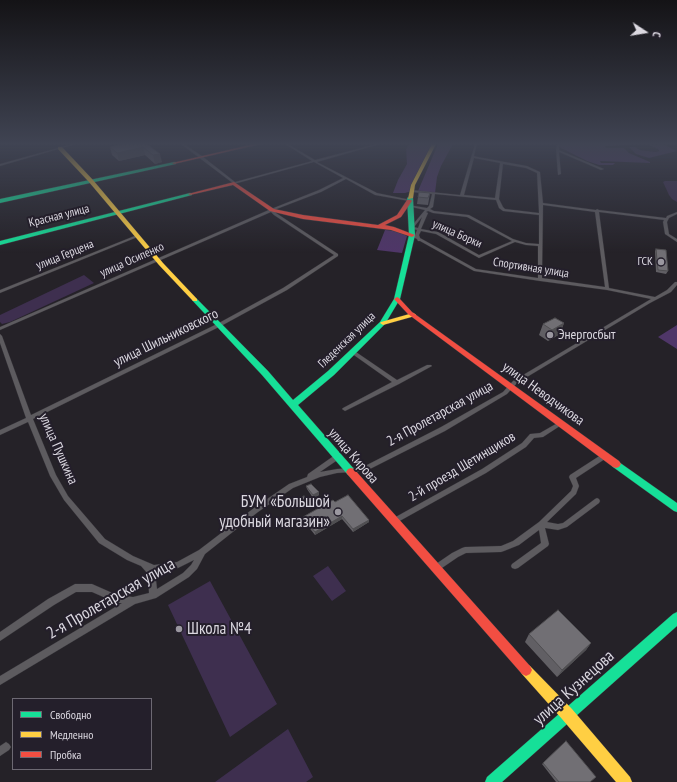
<!DOCTYPE html>
<html>
<head>
<meta charset="utf-8">
<style>
  body { margin:0 }
  #map { position:relative; width:677px; height:782px; overflow:hidden; background:#252228; font-family:"PT Sans Narrow",sans-serif }
  canvas { display:block }
  .legend { position:absolute; left:12px; top:698px; width:140px; height:72px; box-sizing:border-box; background:#241f2b; border:1px solid #6d6973; margin:0; padding:5px 7px; list-style:none; font-size:12px; color:#dbd8e0 }
  .legend li { display:flex; align-items:center; gap:8px; height:20px }
  .legend b { width:20px; border:1px solid #6d6973 }
  .north { position:absolute; left:625px; top:12px; width:40px; height:40px; -webkit-text-stroke:3px #241f2b; paint-order:stroke; rotate:102deg; font-size:11px; font-weight:700; line-height:16px; text-align:center; color:#dbd8e0 }
  .north::after { content:''; display:block; margin:auto; width:14px; height:18px; background:#dbd8e0; clip-path:polygon(50% 0,100% 100%,50% 72%,0 100%) }
</style>
</head>
<body>
<div id="map">
<canvas width="677" height="782"></canvas>
<ul class="legend">
<li><b style="height:5px;background:#16e098"></b>Свободно</li>
<li><b style="height:5px;background:#ffcf43"></b>Медленно</li>
<li><b style="height:5px;background:#f24e42"></b>Пробка</li>
</ul>
<div class="north">С</div>
</div>
<script>
const ctx = document.querySelector('canvas').getContext('2d');
ctx.lineJoin = 'round';
function paint(path, color) {
  ctx.fillStyle = color;
  ctx.fill(path, 'evenodd');
}
function toPath(rows) {
  const path = new Path2D();
  for (const r of rows) {
    path.moveTo(r[0], r[1]);
    for (let i = 2; i < r.length; i += 2) path.lineTo(r[i], r[i + 1]);
  }
  return path;
}
function stroke(path, color, width, dash) {
  ctx.strokeStyle = color;
  ctx.lineWidth = width;
  ctx.lineCap = dash ? 'butt' : 'round';
  ctx.setLineDash(dash || []);
  ctx.stroke(path);
}
function write(font, color, halo, rows, align = 'center') {
  ctx.font = font + ' "PT Sans Narrow",sans-serif';
  ctx.lineWidth = 4;
  ctx.setLineDash([]);
  ctx.textBaseline = 'middle';
  ctx.strokeStyle = halo;
  ctx.fillStyle = color;
  for (const [text, x, y, turn = 0] of rows) {
    ctx.save();
    ctx.translate(x, y);
    ctx.rotate((+turn || 0) * Math.PI / 180);
    ctx.textAlign = isNaN(turn) ? turn : align;
    if (halo) ctx.strokeText(text, 0, 0);
    ctx.fillText(text, 0, 0);
    ctx.restore();
  }
}
const green = toPath([
  [665,181,677,181,677,202,672,199,669,195,663,182],
  [84,275,94,283,10,322,2,324,0,322,0,315],
  [328,566,346,591,332,601,313,576],
  [210,581,277,704,230,737,168,605],
  [288,729,313,777,306,782,215,782]
]);
const forest = toPath([
  [409,144,433,144,432,151,412,191,405,193,393,193,398,180,407,164,406,149],
  [438,144,453,144,441,166,437,177,435,193,418,191],
  [560,144,641,144,605,146,606,148,624,148,629,153,650,162,650,163,600,161,601,163,615,163,613,165,599,165,587,161,559,147],
  [663,144,677,151,649,158,636,154,629,147,635,147,640,150,656,152,659,151,658,149,649,145],
  [385,230,398,231,407,236,402,253,377,250],
  [677,325,677,349,658,337]
]);
const street = toPath([
  [72,144,76,144,0,166,0,164,72,144],
  [181,144,184,144,202,156,235,182,312,161,285,144,288,144,315,160,376,144,380,144,317,162,377,193,411,200,409,201,375,195,346,179,321,192,274,210,276,213,338,254,338,256,287,290,221,326,33,419,56,475,68,496,105,539,133,556,154,565,177,562,199,550,254,508,289,484,307,477,308,474,335,455,339,455,340,457,339,459,320,472,337,469,363,467,441,427,503,392,513,381,651,299,607,290,540,281,474,271,420,241,418,241,417,239,411,236,411,234,412,234,415,235,417,230,410,228,425,210,407,206,409,205,427,208,429,206,432,194,412,192,411,192,411,190,460,195,475,144,477,144,474,156,478,157,527,166,540,172,543,203,596,210,597,209,599,210,666,218,667,216,677,212,677,214,669,218,667,222,669,234,677,239,677,242,665,234,663,222,664,220,599,212,609,288,655,297,667,290,675,282,677,282,677,285,671,292,650,303,517,383,507,394,445,431,366,471,337,473,320,477,293,488,258,512,205,554,197,569,189,577,156,598,135,604,0,685,0,676,122,603,117,603,92,592,76,592,54,605,0,641,0,632,48,599,75,584,92,584,117,595,133,597,149,593,148,574,141,566,127,560,99,543,64,500,50,476,28,422,0,435,0,430,26,418,0,343,0,334,2,336,31,415,217,324,283,288,334,255,274,215,271,212,0,330,0,327,271,209,319,190,343,178,314,162,234,184,181,144],
  [474,158,500,163,495,198,464,195,474,158],
  [503,164,526,168,537,173,539,213,505,209,503,207,499,199,503,164],
  [435,194,496,200,499,208,503,211,539,215,539,244,526,243,513,239,469,215,434,211,430,209,433,207,435,194],
  [543,205,595,212,605,287,542,278,543,205],
  [428,211,433,213,467,217,512,241,479,255,438,232,421,229,428,213,426,212,428,211],
  [422,217,418,228,414,227,422,217],
  [421,231,436,234,479,258,515,242,526,245,538,246,538,278,476,269,420,238,419,235,421,231],
  [194,560,191,565,183,573,157,589,155,571,178,568,194,560],
  [557,144,559,144,559,150,604,169,601,170,559,152,561,174,558,175,556,150,557,144],
  [137,235,140,236,0,293,0,290,137,235],
  [353,350,397,380,427,365,431,365,432,366,399,384,345,411,342,409,343,408,392,382,351,353,350,352,351,351,353,350],
  [561,421,563,422,564,423,563,424,543,437,534,438,526,447,486,473,396,523,394,524,392,523,391,521,392,519,482,469,522,443,530,434,540,433,561,421],
  [604,453,608,453,609,455,608,457,576,478,579,486,576,494,547,522,558,524,563,523,595,499,597,498,599,499,600,501,599,503,567,527,558,530,545,528,549,544,548,546,518,568,515,569,512,568,511,566,512,564,541,543,539,530,519,545,504,551,501,552,466,553,458,557,439,570,436,571,433,570,432,568,433,566,452,553,462,548,465,547,501,546,513,541,539,522,571,491,573,486,569,477,570,475,604,453],
  [6,742,9,744,11,747,9,750,0,756,0,746,6,742]
]);
const fast = toPath([
  [174,162,176,162,176,164,0,203,0,199,174,162],
  [190,193,192,194,192,195,0,245,0,241,190,193],
  [410,196,413,198,415,235,400,299,385,324,334,375,298,405,354,469,356,472,354,475,351,476,348,475,262,375,192,300,195,298,197,299,268,371,293,400,328,371,380,322,394,299,409,235,407,198,410,196],
  [616,460,677,503,677,512,674,511,613,467,611,464,613,461,616,460],
  [677,612,677,626,502,782,485,782,487,777,673,614,677,612]
]);
const slow = toPath([
  [432,144,436,144,415,185,413,198,408,199,411,185,432,144],
  [58,147,62,147,93,180,163,263,197,299,197,301,193,301,159,265,89,182,58,149,58,147],
  [413,313,415,314,416,315,415,316,383,325,380,323,381,322,413,313],
  [526,664,530,666,572,709,630,777,632,782,616,782,562,719,522,674,520,670,522,666,526,664]
]);
const jam = toPath([
  [254,144,261,144,174,164,172,163,254,144],
  [234,182,274,209,303,215,378,225,397,215,407,200,411,200,412,201,401,217,385,225,394,227,415,235,412,237,391,230,303,219,270,211,233,185,190,195,188,194,234,182],
  [397,297,399,298,412,312,619,461,621,464,619,467,616,468,613,467,408,314,394,299,397,297],
  [351,468,354,469,530,666,532,670,530,674,526,676,522,674,348,475,346,472,348,469,351,468]
]);
const wall = toPath([
  [147,144,162,162,155,164,145,155,119,161,112,155,110,147],
  [430,193,428,205,417,204,418,197],
  [656,249,668,271,666,274,656,272,655,251],
  [564,323,560,334,548,341,539,335,543,324],
  [306,486,319,495,313,498,307,489],
  [300,498,308,500,308,503,304,506,300,501],
  [335,502,369,520,369,522,353,532,342,519,315,535,303,520,303,517],
  [529,634,591,643,586,650,557,677,525,642],
  [566,741,590,782,556,782,542,764]
]);
const shadedWall = toPath([
  [143,147,145,155,119,161,117,153],
  [160,154,162,162,155,164,153,155],
  [564,323,560,334,548,341,552,330],
  [319,492,319,495,313,498,313,495],
  [308,500,308,503,304,506,304,503],
  [342,516,342,519,315,535,315,532],
  [369,520,369,522,353,532,353,529],
  [591,643,586,650,557,677,562,670]
]);
const building = toPath([
  [123,144,147,144,160,154,153,155,143,147,117,153,110,147,123,144],
  [419,192,430,193,428,198,418,197,419,192],
  [656,249,666,250,668,271,658,270,656,249],
  [555,318,564,323,552,330,543,324,555,318],
  [311,484,319,492,313,495,306,486,311,484],
  [348,495,369,520,353,529,342,516,315,532,303,517,333,500,335,502,348,495],
  [304,496,308,500,304,503,300,498,304,496],
  [558,610,591,643,562,670,529,634,558,610],
  [566,741,596,777,590,782,559,782,543,763,566,741]
]);
const markers = [
  [661,262,4,"#9b98a0"],
  [550,335,4,"#9b98a0"],
  [338,512,4,"#9b98a0"],
  [179,629,4,"#9b98a0"]
];
const farStreetnames = [
  ["Красная улица",59,216,-14],
  ["улица Борки",457,234,24],
  ["улица Герцена",65,255,-22],
  ["улица Осипенко",132,260,-24],
  ["Спортивная улица",531,268,9],
  ["Гледенская улица",347,340,-44]
];
const farPoinames = [
  ["ГСК",653,262]
];
const poiNames = [
  ["Энергосбыт",558,335]
];
const streetNames = [
  ["улица Шильниковского",166,338,-26],
  ["улица Неводчикова",543,394,36],
  ["2-я Пролетарская улица",440,414,-29],
  ["улица Пушкина",58,449,66],
  ["улица Кирова",353,456,49],
  ["2-й проезд Щетинщиков",462,467,-31]
];
const nearPoinames = [
  ["БУМ «Большой",330,502],
  ["удобный магазин»",330,522],
  ["Школа №4",187,629,"left"]
];
const nearStreetnames = [
  ["2-я Пролетарская улица",111,599,-30],
  ["улица Кузнецова",574,688,-42]
];
paint(green, '#3e2f4f');
paint(forest, '#4f3668');
stroke(street, '#3f3d42', 0.5);
stroke(fast, '#3f3d42', 1);
stroke(slow, '#3f3d42', 1);
stroke(jam, '#3f3d42', 1);
paint(street, '#5d5b5f');
paint(fast, '#16e098');
paint(slow, '#ffcf43');
paint(jam, '#f24e42');
paint(wall, '#615f64');
paint(shadedWall, '#4f4e51');
paint(building, '#716f74');
stroke(building, '#4f4e51', 1);
const sky = ctx.createLinearGradient(0, 0, 0, 253);
sky.addColorStop(0, '#141316');
sky.addColorStop(0.57, '#404453');
sky.addColorStop(1, '#40445300');
ctx.fillStyle = sky;
ctx.fillRect(0, 0, 677, 253);
for (const [x, y, r, color] of markers) {
  const dot = new Path2D();
  dot.arc(x, y, r, 0, 2 * Math.PI);
  ctx.fillStyle = color;
  ctx.fill(dot);
  stroke(dot, '#241f2b', 1.5);
}
write('12px', '#dbd8e0', '#241f2b', farStreetnames);
write('12px', '#dbd8e0', '#241f2b', farPoinames, 'right');
write('14px', '#dbd8e0', '#241f2b', poiNames, 'left');
write('14px', '#dbd8e0', '#241f2b', streetNames);
write('17px', '#dbd8e0', '#241f2b', nearPoinames, 'right');
write('17px', '#dbd8e0', '#241f2b', nearStreetnames);
</script>
</body>
</html>
